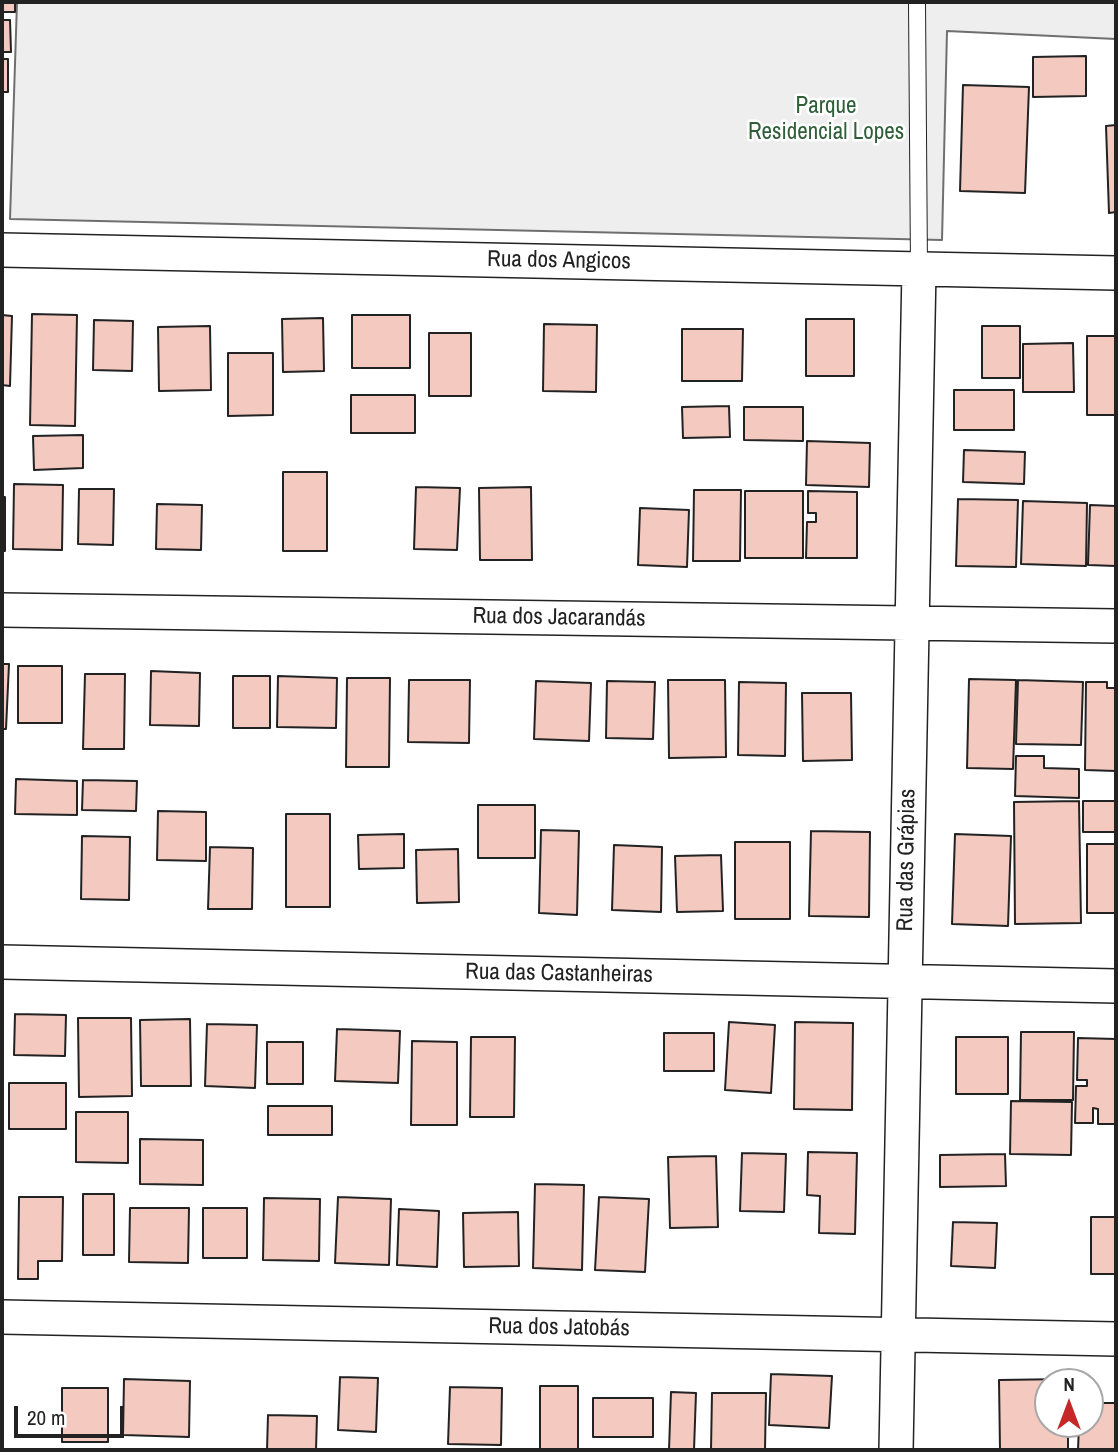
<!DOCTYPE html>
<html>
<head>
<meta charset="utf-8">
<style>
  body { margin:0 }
  #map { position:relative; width:1118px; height:1452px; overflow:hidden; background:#fff; font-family:"Archivo Narrow",sans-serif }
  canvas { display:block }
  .frame { position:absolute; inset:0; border:4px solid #222; pointer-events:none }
  .north { position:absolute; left:1034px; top:1368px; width:70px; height:70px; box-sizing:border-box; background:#fff; border:2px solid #a7a7a7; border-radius:50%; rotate:0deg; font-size:19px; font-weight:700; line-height:28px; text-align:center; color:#222 }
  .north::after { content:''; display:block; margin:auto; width:24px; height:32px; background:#c62828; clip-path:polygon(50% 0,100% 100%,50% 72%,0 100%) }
  .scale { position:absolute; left:14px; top:1406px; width:110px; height:32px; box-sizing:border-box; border:4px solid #222; border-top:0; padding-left:9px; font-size:21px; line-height:24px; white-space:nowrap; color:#222; -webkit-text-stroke:5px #fff; paint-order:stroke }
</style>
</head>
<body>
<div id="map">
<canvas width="1118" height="1452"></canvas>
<div class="frame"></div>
<div class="north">N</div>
<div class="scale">20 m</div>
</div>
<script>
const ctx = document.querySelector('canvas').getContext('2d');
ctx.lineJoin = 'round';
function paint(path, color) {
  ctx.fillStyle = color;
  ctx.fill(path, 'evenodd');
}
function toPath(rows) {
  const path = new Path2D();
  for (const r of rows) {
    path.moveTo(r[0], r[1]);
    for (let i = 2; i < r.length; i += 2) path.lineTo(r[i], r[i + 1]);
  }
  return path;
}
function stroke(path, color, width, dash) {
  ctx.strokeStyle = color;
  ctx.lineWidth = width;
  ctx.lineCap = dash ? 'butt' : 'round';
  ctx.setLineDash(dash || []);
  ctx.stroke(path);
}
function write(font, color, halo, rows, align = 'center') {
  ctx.font = font + ' "Archivo Narrow",sans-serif';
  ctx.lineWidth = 5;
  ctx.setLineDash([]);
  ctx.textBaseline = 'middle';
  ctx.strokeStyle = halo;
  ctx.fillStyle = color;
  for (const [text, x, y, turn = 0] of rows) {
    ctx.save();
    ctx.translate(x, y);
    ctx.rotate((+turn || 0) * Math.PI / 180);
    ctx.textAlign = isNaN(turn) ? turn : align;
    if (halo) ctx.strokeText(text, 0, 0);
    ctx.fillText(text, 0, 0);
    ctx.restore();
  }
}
const green = toPath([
  [17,2,1116,2,1116,39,947,31,942,240,10,219,17,2]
]);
const building = toPath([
  [2,2,15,2,15,12,2,12,2,2],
  [2,20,10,20,11,52,2,52,2,20],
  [1086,56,1086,96,1033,97,1033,57,1086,56],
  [2,59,8,59,8,92,2,92,2,59],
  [963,85,1029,87,1025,193,960,191,963,85],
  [1116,125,1116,212,1109,213,1106,126,1116,125],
  [32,314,77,315,75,426,30,425,32,314],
  [2,315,12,316,10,386,2,385,2,315],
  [352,315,410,315,410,368,352,368,352,315],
  [323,318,324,371,283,372,282,319,323,318],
  [806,319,854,319,854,376,806,376,806,319],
  [94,320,133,321,132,371,93,370,94,320],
  [544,324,597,325,596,392,543,391,544,324],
  [210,326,211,390,159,391,158,327,210,326],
  [982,326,1020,326,1020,378,982,378,982,326],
  [682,329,743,329,742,381,682,381,682,329],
  [429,333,471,333,471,396,429,396,429,333],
  [1087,336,1116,336,1116,415,1087,415,1087,336],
  [1073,343,1074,392,1023,392,1023,344,1073,343],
  [228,353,273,353,273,415,228,416,228,353],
  [954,390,1014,390,1014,430,954,430,954,390],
  [351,395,415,395,415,433,351,433,351,395],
  [729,406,730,437,683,438,682,407,729,406],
  [744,407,803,407,803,441,744,440,744,407],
  [83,435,83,468,34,470,33,436,83,435],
  [807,441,870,443,869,487,806,485,807,441],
  [964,450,1025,452,1024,484,963,482,964,450],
  [283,472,327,472,327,551,283,551,283,472],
  [14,484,63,485,62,550,13,549,14,484],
  [416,487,460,488,457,550,414,549,416,487],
  [531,487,532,560,480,560,479,488,531,487],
  [79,489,114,489,113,545,78,544,79,489],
  [694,490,741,490,740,561,693,561,694,490],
  [745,491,803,491,803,558,745,558,745,491],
  [808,491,857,492,857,558,806,558,807,522,816,522,816,513,808,513,808,491],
  [2,497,5,497,5,551,2,551,2,497],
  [958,499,1018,500,1016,567,956,566,958,499],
  [1023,501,1087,503,1086,566,1021,564,1023,501],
  [157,504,202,505,201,550,156,549,157,504],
  [1090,505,1116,506,1116,566,1088,565,1090,505],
  [640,508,689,510,687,567,638,565,640,508],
  [2,664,9,664,6,729,2,729,2,664],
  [18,666,62,666,62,723,18,723,18,666],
  [151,671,200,673,199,726,150,725,151,671],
  [85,674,125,674,124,749,83,749,85,674],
  [233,676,270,676,270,728,233,728,233,676],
  [278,676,337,678,336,728,277,727,278,676],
  [347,678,390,678,389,767,346,767,347,678],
  [969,679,1016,680,1013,769,967,768,969,679],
  [409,680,470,680,469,743,408,742,409,680],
  [668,680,725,680,726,757,669,758,668,680],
  [1018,680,1083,682,1081,745,1016,744,1018,680],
  [536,681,591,683,589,741,534,739,536,681],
  [607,681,655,682,653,739,606,738,607,681],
  [739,682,786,683,785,756,738,755,739,682],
  [1086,682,1107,682,1107,688,1116,688,1116,771,1085,770,1086,682],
  [802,693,851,693,852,760,803,761,802,693],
  [1016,756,1044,756,1044,768,1079,769,1079,798,1015,796,1016,756],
  [16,779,77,781,77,815,15,814,16,779],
  [83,780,137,781,136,811,82,810,83,780],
  [1079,801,1081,923,1015,924,1014,802,1079,801],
  [1083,801,1116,801,1116,832,1083,832,1083,801],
  [478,805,535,805,535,858,478,858,478,805],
  [158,811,206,812,206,861,157,860,158,811],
  [286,814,330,814,330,907,286,907,286,814],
  [541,830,579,831,577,915,539,913,541,830],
  [811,831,870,832,869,917,809,916,811,831],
  [404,834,404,868,359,869,358,835,404,834],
  [955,834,1011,836,1008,926,952,924,955,834],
  [82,836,130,837,129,900,81,899,82,836],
  [735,842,790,842,790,919,735,919,735,842],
  [1087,844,1116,844,1116,913,1087,913,1087,844],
  [614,845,662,847,661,912,612,910,614,845],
  [210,847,253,848,252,909,208,909,210,847],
  [458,849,459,902,417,903,416,850,458,849],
  [721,855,723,911,677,912,675,856,721,855],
  [15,1014,66,1015,65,1056,14,1055,15,1014],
  [78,1018,131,1018,132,1096,79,1097,78,1018],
  [190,1019,191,1086,141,1086,140,1020,190,1019],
  [729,1022,775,1025,771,1093,725,1090,729,1022],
  [795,1022,853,1023,852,1110,794,1109,795,1022],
  [207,1024,257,1025,255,1088,205,1086,207,1024],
  [337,1029,400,1031,398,1083,335,1081,337,1029],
  [1021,1032,1074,1032,1073,1100,1020,1100,1021,1032],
  [664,1033,714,1033,714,1071,664,1071,664,1033],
  [471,1037,515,1037,514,1117,470,1117,471,1037],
  [956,1037,1008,1037,1008,1094,956,1094,956,1037],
  [1078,1038,1116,1039,1116,1124,1098,1124,1098,1109,1093,1108,1093,1123,1075,1123,1076,1086,1087,1086,1087,1080,1077,1080,1078,1038],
  [412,1041,457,1042,457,1125,411,1125,412,1041],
  [267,1042,303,1042,303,1084,267,1084,267,1042],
  [9,1083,66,1083,66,1129,9,1129,9,1083],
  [1011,1101,1072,1102,1071,1155,1010,1154,1011,1101],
  [268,1106,332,1106,332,1135,268,1135,268,1106],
  [76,1112,128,1112,128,1163,76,1162,76,1112],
  [140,1139,203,1140,203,1185,140,1184,140,1139],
  [808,1152,857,1153,855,1234,819,1233,820,1196,807,1195,808,1152],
  [742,1153,786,1154,784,1212,740,1211,742,1153],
  [1005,1154,1006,1186,940,1187,940,1155,1005,1154],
  [716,1156,718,1227,670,1228,668,1157,716,1156],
  [535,1184,584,1185,582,1270,533,1268,535,1184],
  [83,1194,114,1194,114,1255,83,1255,83,1194],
  [19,1197,63,1197,62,1261,38,1261,38,1279,18,1279,19,1197],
  [338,1197,391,1199,389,1265,335,1263,338,1197],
  [599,1197,649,1199,645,1272,595,1270,599,1197],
  [264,1198,320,1199,319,1261,263,1260,264,1198],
  [130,1208,189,1208,188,1263,129,1262,130,1208],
  [203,1208,247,1208,247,1258,203,1258,203,1208],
  [399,1209,439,1211,437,1267,397,1265,399,1209],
  [518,1212,519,1266,464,1267,463,1213,518,1212],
  [1091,1217,1116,1217,1116,1274,1091,1274,1091,1217],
  [953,1222,997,1223,995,1268,951,1266,953,1222],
  [771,1374,832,1376,829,1428,769,1425,771,1374],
  [340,1377,378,1378,376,1432,338,1430,340,1377],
  [124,1379,190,1381,189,1437,123,1435,124,1379],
  [1067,1379,1067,1382,1048,1382,1048,1424,1068,1424,1068,1450,1000,1450,999,1380,1067,1379],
  [540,1386,578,1386,578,1450,540,1450,540,1386],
  [450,1387,502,1388,501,1445,448,1444,450,1387],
  [62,1388,108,1388,108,1442,62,1442,62,1388],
  [671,1392,696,1393,694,1450,669,1450,671,1392],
  [712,1393,766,1393,765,1450,711,1450,712,1393],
  [593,1398,653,1398,653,1437,593,1437,593,1398],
  [1090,1403,1116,1403,1116,1450,1078,1450,1079,1424,1090,1424,1090,1403],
  [268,1415,317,1416,316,1450,267,1450,268,1415]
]);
const lane = toPath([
  [917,2,919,269]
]);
const street = toPath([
  [2,250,1116,273],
  [2,610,1116,626],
  [2,962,1116,986],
  [2,1317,1116,1339],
  [896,1450,919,269]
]);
const parkNames = [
  ["Parque",826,107],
  ["Residencial Lopes",826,133]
];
const streetNames = [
  ["Rua dos Angicos",559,261,1],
  ["Rua dos Jacarandás",559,618,1],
  ["Rua das Grápias",907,860,-89],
  ["Rua das Castanheiras",559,974,1],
  ["Rua dos Jatobás",559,1328,1]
];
paint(green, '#eee');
stroke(green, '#6f6f6f', 2);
paint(building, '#f3c9c0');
stroke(building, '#222', 2);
stroke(lane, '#222', 18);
stroke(street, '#222', 36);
stroke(lane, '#fff', 16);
stroke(street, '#fff', 33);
write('23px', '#2f5e38', '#fff', parkNames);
write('23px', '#222', '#fff', streetNames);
</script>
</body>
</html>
